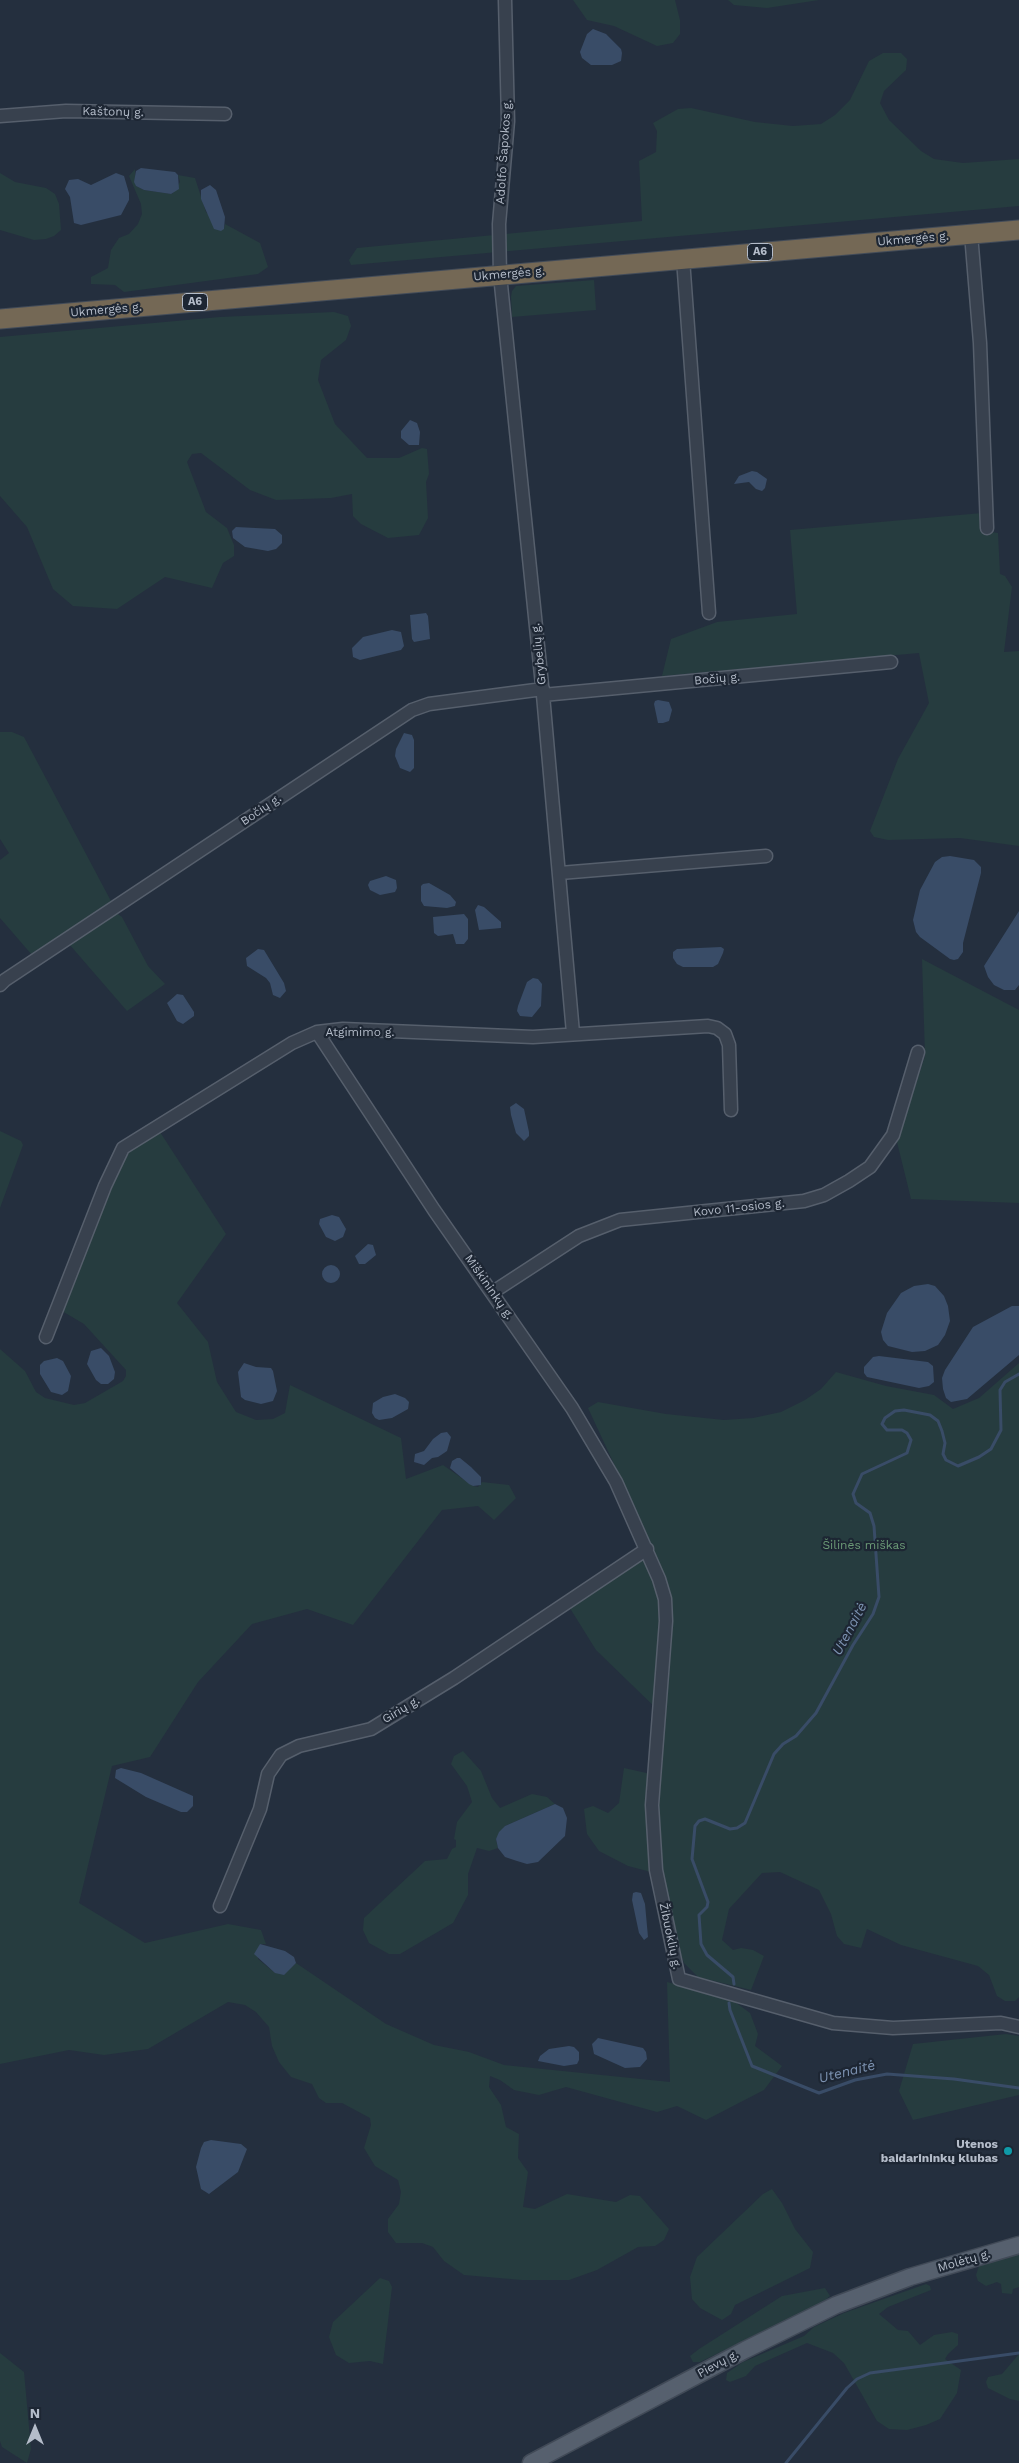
<!DOCTYPE html>
<html>
<head>
<meta charset="utf-8">
<style>
  body { margin:0 }
  #map { position:relative; width:1019px; height:2463px; overflow:hidden; background:#242f3e; font-family:"Work Sans",sans-serif }
  canvas { display:block }
  .north { position:absolute; left:10px; top:2403px; width:50px; height:50px; -webkit-text-stroke:4px #1d2633; paint-order:stroke; rotate:0deg; font-size:14px; font-weight:700; line-height:20px; text-align:center; color:#b4bcc9 }
  .north::after { content:''; display:block; margin:auto; width:18px; height:22px; background:#b4bcc9; clip-path:polygon(50% 0,100% 100%,50% 72%,0 100%) }
</style>
</head>
<body>
<div id="map">
<canvas width="1019" height="2463"></canvas>
<div class="north">N</div>
</div>
<script>
const ctx = document.querySelector('canvas').getContext('2d');
ctx.lineJoin = 'round';
function paint(path, color) {
  ctx.fillStyle = color;
  ctx.fill(path, 'evenodd');
}
function toPath(rows) {
  const path = new Path2D();
  for (const r of rows) {
    if (r.length === 3) {
      path.moveTo(r[0] + r[2], r[1]);
      path.arc(r[0], r[1], r[2], 0, 2 * Math.PI);
      continue;
    }
    path.moveTo(r[0], r[1]);
    for (let i = 2; i < r.length; i += 2) path.lineTo(r[i], r[i + 1]);
  }
  return path;
}
function stroke(path, color, width, dash) {
  ctx.strokeStyle = color;
  ctx.lineWidth = width;
  ctx.lineCap = dash ? 'butt' : 'round';
  ctx.setLineDash(dash || []);
  ctx.stroke(path);
}
function write(font, color, halo, rows, align = 'center') {
  ctx.font = font + ' "Work Sans",sans-serif';
  ctx.lineWidth = 4.5;
  ctx.setLineDash([]);
  ctx.textBaseline = 'middle';
  ctx.strokeStyle = halo;
  ctx.fillStyle = color;
  for (const [text, x, y, turn = 0] of rows) {
    ctx.save();
    ctx.translate(x, y);
    ctx.rotate((+turn || 0) * Math.PI / 180);
    ctx.textAlign = isNaN(turn) ? turn : align;
    if (halo) ctx.strokeText(text, 0, 0);
    ctx.fillText(text, 0, 0);
    ctx.restore();
  }
}
const green = toPath([
  [573,0,675,0,680,20,680,34,673,43,657,46,614,26,587,20],
  [728,0,819,0,767,8,734,5],
  [883,53,901,53,907,59,906,70,884,91,880,103,889,120,921,151,934,159,963,163,1019,159,1019,206,351,265,349,260,357,248,642,221,639,161,656,152,657,131,653,123,678,109,691,108,755,122,793,126,821,124,835,115,850,100,869,61],
  [135,169,136,186,144,190,172,194,180,182,178,175,195,178,206,212,224,229,225,224,260,243,268,267,258,274,124,292,115,285,91,284,91,277,108,268,111,250,119,238,129,234,138,224,142,214,141,204,129,176],
  [0,173,15,182,46,188,55,194,59,204,61,230,54,236,46,239,34,240,0,230],
  [594,280,596,310,512,317,511,297,512,291,516,286],
  [334,312,348,316,351,326,346,340,321,360,318,380,335,424,367,458,399,458,422,448,427,449,429,474,426,482,428,518,419,535,388,538,361,524,353,516,352,494,331,498,276,500,250,490,201,453,192,454,187,462,206,512,227,528,234,545,234,556,223,563,212,588,165,577,117,609,73,606,53,589,27,527,0,496,0,337,220,317],
  [982,513,984,531,998,533,1000,574,1005,576,1012,587,1004,652,1019,651,1019,846,960,838,888,840,874,837,870,831,898,759,929,703,919,653,662,676,671,639,717,622,797,614,790,530],
  [0,732,12,732,24,737,112,903,32,955,0,918,0,860,9,853,0,839],
  [115,912,122,917,148,966,165,984,127,1011,69,944],
  [922,959,1019,1010,1019,1203,911,1199,897,1142,925,1056],
  [0,1131,21,1141,23,1145,0,1208],
  [160,1132,226,1234,177,1303,208,1342,217,1382,236,1412,256,1420,273,1419,285,1413,290,1385,401,1438,406,1479,443,1465,473,1486,478,1487,482,1482,509,1485,516,1498,494,1520,478,1506,442,1510,353,1625,307,1609,252,1624,198,1682,150,1757,112,1766,79,1903,145,1943,228,1924,261,1930,266,1944,260,1944,258,1959,275,1973,293,1966,296,1963,386,2024,434,2045,469,2052,504,2065,670,2082,667,1982,731,1999,750,2013,758,2034,755,2046,782,2066,764,2090,706,2120,677,2106,657,2112,566,2087,539,2095,514,2090,500,2080,490,2076,489,2087,501,2105,506,2127,519,2134,518,2158,528,2172,523,2207,535,2209,567,2194,616,2202,630,2195,640,2196,669,2229,664,2240,655,2246,638,2247,597,2270,569,2280,522,2280,464,2275,444,2261,433,2247,422,2243,396,2243,388,2232,388,2219,399,2204,401,2192,398,2180,375,2166,364,2148,371,2125,370,2118,342,2103,326,2103,319,2098,312,2084,291,2077,279,2062,272,2046,269,2027,256,2012,245,2005,228,2002,148,2049,104,2055,69,2050,0,2064,0,1349,25,1371,36,1392,45,1398,74,1405,85,1403,123,1381,126,1376,126,1370,84,1324,62,1311,113,1176,134,1146],
  [1019,1363,1019,1997,1015,2001,1005,2001,997,1996,989,1975,978,1966,901,1945,867,1929,861,1948,844,1944,837,1936,831,1914,819,1890,780,1872,762,1873,729,1909,722,1940,733,1950,741,1948,753,1950,764,1956,751,1990,698,1977,684,1963,651,1872,628,1866,599,1851,587,1834,584,1809,593,1806,608,1813,619,1803,624,1768,660,1776,663,1715,596,1650,568,1605,654,1550,588,1408,598,1402,666,1414,724,1420,753,1418,781,1412,805,1400,821,1389,836,1372,886,1386,934,1395,953,1409,979,1398],
  [463,1751,481,1771,492,1798,500,1808,532,1794,547,1797,555,1804,505,1826,496,1839,498,1848,489,1851,477,1848,468,1874,468,1895,453,1923,400,1954,389,1954,369,1943,363,1930,364,1918,425,1861,447,1859,452,1849,456,1847,456,1840,454,1839,457,1822,472,1802,467,1786,451,1764,454,1756],
  [1006,2034,1019,2036,1019,2095,913,2120,899,2091,913,2044],
  [772,2189,782,2203,795,2229,813,2252,810,2268,735,2305,731,2314,722,2320,700,2308,692,2299,690,2277,697,2257,763,2194],
  [1019,2253,1019,2287,1013,2289,1012,2294,1002,2293,1001,2284,997,2282,986,2286,978,2281,976,2275,979,2266],
  [380,2278,389,2281,392,2287,383,2364,370,2361,349,2363,336,2355,329,2337,333,2322],
  [926,2284,930,2286,931,2290,888,2307,879,2314,898,2330,908,2331,920,2345,934,2335,952,2332,958,2334,958,2345,948,2354,945,2359,961,2370,957,2393,940,2419,926,2425,907,2430,889,2429,877,2421,844,2363,833,2353,807,2343,755,2366,746,2376,730,2382,726,2380,727,2373,743,2362,804,2336,814,2327,844,2313],
  [825,2288,830,2296,822,2303,700,2362,693,2362,690,2356,699,2349,782,2296],
  [0,2353,24,2372,31,2449,27,2463,2,2447,0,2441],
  [1019,2354,1019,2401,1010,2399,988,2388,986,2382,988,2377,1002,2374]
]);
const water = toPath([
  [593,29,606,34,621,49,622,53,621,61,612,65,591,65,582,58,580,52,587,34],
  [141,168,175,172,178,175,179,189,171,194,144,190,136,186,134,182,136,171],
  [116,173,124,176,129,193,129,200,121,215,81,225,74,223,70,197,65,189,69,180,78,179,91,185],
  [210,185,216,190,225,217,224,229,221,231,214,229,201,199,201,190],
  [410,420,417,423,420,432,419,445,409,445,401,438,401,431],
  [752,471,757,472,767,479,765,488,762,491,756,489,749,482,734,484,739,476],
  [236,527,275,529,282,535,282,543,276,549,268,551,245,547,233,538,232,531],
  [426,613,428,616,430,639,414,642,412,639,410,615],
  [392,630,401,632,404,646,401,650,360,660,353,657,352,648,363,637],
  [658,700,669,702,672,710,669,721,663,723,658,723,654,704,655,701],
  [404,733,412,735,414,740,414,768,410,772,400,768,395,756,396,749],
  [950,856,974,860,981,867,981,873,963,943,963,952,958,959,954,960,950,959,920,937,916,932,913,920,920,890,935,862,942,857],
  [386,876,396,880,397,888,395,892,380,895,370,890,368,885,370,881],
  [429,883,450,895,456,902,455,906,447,908,424,906,421,901,421,886,423,884],
  [478,905,484,907,501,922,501,928,479,930,475,910],
  [1019,911,1019,985,1015,990,1004,990,994,985,988,977,984,966],
  [464,914,468,919,468,939,464,944,456,944,453,934,438,936,434,933,433,917],
  [721,947,724,949,723,953,718,964,713,967,683,967,677,964,673,958,673,952,677,949],
  [258,949,264,950,284,983,286,991,280,998,273,995,270,983,266,978,247,966,246,958],
  [533,978,538,979,542,984,541,1006,532,1017,520,1016,517,1011,518,1006,527,982],
  [177,994,183,995,194,1012,194,1016,183,1024,177,1021,167,1003],
  [516,1103,524,1109,529,1132,529,1136,524,1141,516,1133,511,1115,510,1107],
  [332,1215,339,1217,346,1229,343,1237,335,1241,326,1237,319,1224,320,1219],
  [368,1244,373,1245,376,1255,365,1264,359,1264,355,1256],
  [331,1274,9],
  [928,1284,935,1286,944,1296,948,1306,950,1321,945,1335,938,1345,925,1351,912,1352,888,1346,883,1340,881,1332,887,1313,901,1293,914,1286],
  [1012,1306,1019,1306,1019,1355,967,1399,951,1402,946,1398,943,1389,942,1378,945,1370,973,1327],
  [101,1348,109,1356,115,1372,114,1379,108,1384,101,1384,96,1380,87,1364,91,1351],
  [879,1356,928,1362,933,1366,934,1382,929,1386,919,1388,867,1377,864,1373,864,1367,873,1357],
  [57,1358,63,1361,71,1376,68,1391,62,1395,51,1392,40,1374,40,1365,44,1361],
  [244,1363,256,1367,271,1368,273,1371,277,1391,273,1401,261,1404,245,1400,241,1397,238,1372],
  [395,1394,405,1398,409,1402,408,1409,392,1418,379,1420,375,1418,372,1413,373,1403,383,1397],
  [447,1432,451,1437,447,1451,438,1457,432,1458,424,1465,414,1462,415,1454,424,1451,433,1439,441,1433],
  [457,1458,460,1458,471,1467,481,1477,481,1485,473,1486,469,1484,450,1468,452,1461],
  [121,1768,141,1773,193,1796,193,1806,187,1812,181,1812,146,1797,115,1778,116,1770],
  [555,1804,563,1808,567,1818,565,1836,538,1862,527,1864,517,1861,505,1857,498,1848,496,1839,499,1832,505,1826],
  [636,1892,641,1893,645,1904,648,1937,644,1940,639,1933,632,1900,633,1893],
  [260,1944,285,1951,294,1957,296,1963,284,1975,275,1973,254,1954],
  [598,2038,643,2048,646,2052,647,2059,640,2067,625,2068,594,2054,592,2044],
  [569,2046,574,2047,579,2052,579,2060,577,2064,564,2066,538,2061,540,2056,549,2049],
  [211,2140,241,2144,247,2149,238,2172,209,2194,201,2189,196,2167,201,2148,204,2142]
]);
const stream = toPath([
  [734,1984,733,1977,707,1955,701,1944,699,1915,707,1907,708,1902,692,1859,695,1826,699,1821,705,1819,730,1829,737,1828,745,1823,774,1754,783,1744,796,1736,816,1713,853,1645,873,1614,879,1597,874,1526,870,1513,856,1503,853,1494,862,1474,907,1453,911,1440,907,1433,902,1430,887,1430,882,1424,885,1418,895,1411,904,1410,930,1415,938,1421,942,1431,945,1443,943,1454,946,1460,958,1466,979,1457,991,1449,1001,1430,1000,1390,1005,1382,1019,1374],
  [729,2003,730,2010,752,2066,819,2093,855,2080,887,2074,954,2079,1019,2088],
  [786,2463,847,2388,857,2379,870,2373,1019,2353]
]);
const minor = toPath([
  [505,0,508,121,499,224,500,275,543,695,573,1033],
  [0,116,66,111,225,114],
  [971,234,980,343,987,528],
  [683,259,709,613],
  [543,695,891,662],
  [560,873,766,856],
  [0,985,5,980,412,710,429,704,543,689],
  [317,1032,434,1210,572,1408,616,1482,659,1579,665,1599,666,1621,652,1805,656,1870,679,1979,833,2023,893,2028,1001,2023,1019,2027],
  [493,1292,579,1236,620,1220,804,1201,824,1195,849,1181,870,1167,893,1135,918,1052],
  [46,1337,105,1186,123,1148,292,1043,317,1032,343,1029,533,1037,708,1026,717,1028,725,1034,729,1045,731,1110],
  [220,1906,260,1809,268,1774,281,1755,299,1746,371,1729,454,1678,647,1549]
]);
const major = toPath([
  [531,2463,745,2350,836,2305,910,2277,1019,2245]
]);
const highway = toPath([
  [0,319,1019,230]
]);
const markers = [
  [1008,2151,5,"#0f9aa8"]
];
const shields = [
  [760,252,25],
  [195,302,25]
];
const shieldNames = [
  ["A6",760,252],
  ["A6",195,302]
];
const streetNames = [
  ["Kaštonų g.",113,112,1],
  ["Adolfo Šapokos g.",504,152,-86],
  ["Ukmergės g.",913,239,-5],
  ["Ukmergės g.",509,274,-5],
  ["Ukmergės g.",106,310,-5],
  ["Grybelių g.",539,654,-96],
  ["Bočių g.",717,679,-5],
  ["Bočių g.",261,810,-34],
  ["Atgimimo g.",360,1032],
  ["Kovo 11-osios g.",739,1208,-6],
  ["Miškininkų g.",489,1287,55],
  ["Girių g.",401,1710,-31],
  ["Žibuoklių g.",670,1936,78],
  ["Molėtų g.",964,2261,-16],
  ["Pievų g.",718,2364,-28]
];
const parkNames = [
  ["Šilinės miškas",864,1545]
];
const poiNames = [
  ["Utenos",998,2144],
  ["baidarininkų klubas",998,2158]
];
const waterNames = [
  ["Utenaitė",850,1629,-62],
  ["Utenaitė",847,2072,-14]
];
paint(green, '#263c3f');
paint(water, '#394c67');
stroke(stream, '#394c67', 3);
stroke(minor, '#565f6c', 15);
stroke(major, '#414a57', 19);
stroke(highway, '#434c59', 21);
stroke(minor, '#38414e', 12);
stroke(major, '#56606e', 16);
stroke(highway, '#746855', 19);
for (const [x, y, r, color] of markers) {
  const dot = new Path2D();
  dot.arc(x, y, r, 0, 2 * Math.PI);
  ctx.fillStyle = color;
  ctx.fill(dot);
  stroke(dot, '#1d2633', 2);
}
for (const [x, y, w] of shields) {
  const box = new Path2D();
  box.roundRect(x - w / 2, y - 8.5, w, 17, 4);
  ctx.fillStyle = '#1d2633';
  ctx.fill(box);
  stroke(box, '#b4bcc9', 1);
}
write('bold 11px', '#b4bcc9', null, shieldNames);
write('12px', '#b4bcc9', '#1d2633', streetNames);
write('12px', '#6b9a76', '#1d2633', parkNames);
write('bold 12px', '#b4bcc9', '#1d2633', poiNames, 'right');
write('italic 14px', '#7c92b1', '#1d2633', waterNames);
</script>
</body>
</html>
